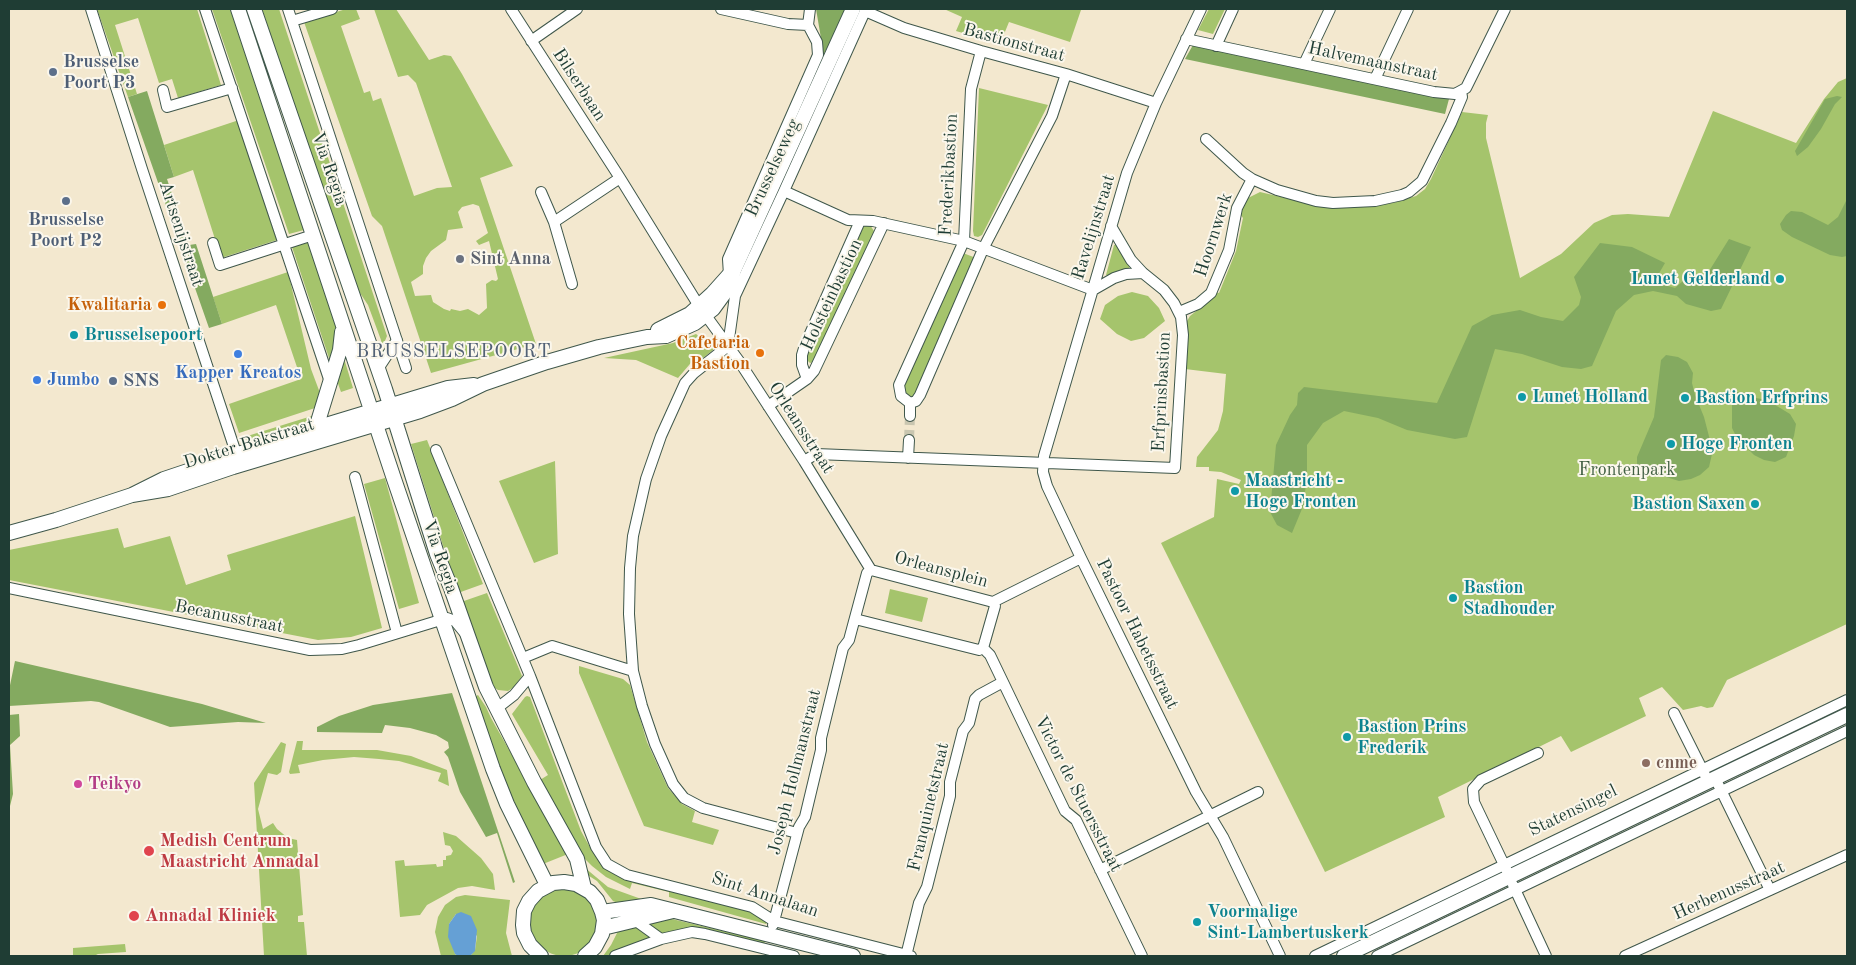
<!DOCTYPE html>
<html>
<head>
<meta charset="utf-8">
<style>
  body { margin:0 }
  #map { position:relative; width:1856px; height:965px; overflow:hidden; background:#f3e8cf; font-family:"Old Standard TT",serif }
  canvas { display:block }
  .frame { position:absolute; inset:0; border:10px solid #1f3d34; pointer-events:none }
</style>
</head>
<body>
<div id="map">
<canvas width="1856" height="965"></canvas>
<div class="frame"></div>
</div>
<script>
const ctx = document.querySelector('canvas').getContext('2d');
ctx.lineJoin = 'round';
function paint(path, color) {
  ctx.fillStyle = color;
  ctx.fill(path, 'evenodd');
}
function toPath(rows) {
  const path = new Path2D();
  for (const r of rows) {
    if (r.length === 3) {
      path.moveTo(r[0] + r[2], r[1]);
      path.arc(r[0], r[1], r[2], 0, 2 * Math.PI);
      continue;
    }
    path.moveTo(r[0], r[1]);
    for (let i = 2; i < r.length; i += 2) path.lineTo(r[i], r[i + 1]);
  }
  return path;
}
function stroke(path, color, width, dash) {
  ctx.strokeStyle = color;
  ctx.lineWidth = width;
  ctx.lineCap = dash ? 'butt' : 'round';
  ctx.setLineDash(dash || []);
  ctx.stroke(path);
}
function write(font, color, halo, rows, align = 'center') {
  ctx.font = font + ' "Old Standard TT",serif';
  ctx.lineWidth = 4;
  ctx.setLineDash([]);
  ctx.textBaseline = 'middle';
  ctx.strokeStyle = halo;
  ctx.fillStyle = color;
  for (const [text, x, y, turn = 0] of rows) {
    ctx.save();
    ctx.translate(x, y);
    ctx.rotate((+turn || 0) * Math.PI / 180);
    ctx.textAlign = isNaN(turn) ? turn : align;
    if (halo) ctx.strokeText(text, 0, 0);
    ctx.fillText(text, 0, 0);
    ctx.restore();
  }
}
const green = toPath([
  [97,9,197,9,221,85,178,98,172,79,159,83,138,18,115,25,137,94,128,97],
  [212,9,230,9,304,230,289,234],
  [262,9,279,9,387,336,382,348,381,340,368,305,356,287],
  [346,9,356,9,360,19,341,26,364,93,370,91,373,101,381,98,414,196,437,188,452,187,416,83,408,75,398,77,374,9,396,9,429,60,444,55,451,56,462,74,513,166,480,178,536,344,431,373,382,226,372,216,304,22],
  [473,204,479,206,488,233,476,241,479,245,489,241,498,279,496,281,492,280,486,284,487,308,479,315,468,309,460,311,451,309,450,311,444,309,433,302,431,295,415,296,411,282,423,274,423,266,426,258,431,251,446,240,448,230,463,228,458,212,462,207],
  [944,9,1077,9,1081,10,1070,42,1009,22,1000,44,956,31,962,17],
  [1209,9,1225,9,1213,34,1198,30],
  [1847,78,1847,624,1727,680,1713,707,1707,708,1701,706,1683,710,1662,687,1639,698,1646,716,1571,752,1561,736,1438,797,1445,817,1325,872,1161,543,1214,517,1217,479,1239,484,1241,480,1221,472,1209,471,1209,467,1196,467,1197,457,1218,430,1223,411,1226,374,1185,369,1187,321,1190,316,1211,299,1216,292,1219,293,1236,251,1243,218,1240,214,1246,199,1260,192,1294,200,1380,204,1393,203,1416,196,1425,189,1431,179,1462,112,1488,115,1486,123,1486,138,1520,278,1561,254,1594,223,1612,215,1628,214,1669,217,1713,111,1796,143,1824,99,1838,82],
  [979,88,1048,105,982,235,978,237,974,236,973,231],
  [239,120,277,240,221,258,193,170,174,177,164,145],
  [870,225,874,231,816,359,813,362,810,363,807,360,807,352,812,339,864,226],
  [310,242,337,326,331,364,292,247],
  [1114,245,1118,245,1130,265,1129,268,1108,276,1106,275],
  [963,253,976,258,916,398,907,399,903,384],
  [288,272,311,369,320,393,315,408,239,433,229,404,301,379,276,305,222,324,213,297],
  [1132,292,1148,296,1159,308,1165,321,1144,338,1131,341,1117,334,1100,319,1105,305,1118,296],
  [696,334,713,347,713,350,698,362,695,358,678,378,636,360,604,358,673,343],
  [343,355,353,388,341,392,336,378],
  [315,415,306,425,254,443,241,438],
  [427,440,483,584,458,593,411,444],
  [555,461,558,554,534,563,499,481],
  [385,478,419,603,399,609,364,484],
  [355,516,382,628,351,637,318,640,9,580,9,550,118,528,124,548,170,536,186,585,231,570,227,555],
  [890,589,928,598,922,622,885,613],
  [487,593,522,676,514,687,508,691,498,690,492,686,461,602],
  [579,666,623,679,630,685,647,742,668,788,682,804,695,811,692,822,719,830,713,845,644,826,579,673],
  [478,695,486,707,491,718,568,854,543,864,508,794,474,697],
  [527,696,530,697,581,831,592,851,606,867,750,911,767,921,766,924,669,897,669,892,632,883,630,889,606,877,592,866,584,858,540,780,548,775,512,714,525,697],
  [297,741,303,741,302,750,377,750,411,756,447,770,449,786,438,781,441,773,399,761,379,759,354,757,323,760,298,765,300,773,290,774,289,772],
  [281,742,286,744,281,772,277,775,268,773,258,809,263,829,273,823,277,829,288,838,297,840,303,915,298,916,298,922,304,922,307,956,264,956,254,783],
  [443,832,456,836,481,858,493,874,495,890,472,886,458,888,427,905,420,915,400,917,395,861,404,860,405,866,436,864,437,867,443,866,443,860,446,860,446,856,451,855,453,851,450,846,445,845],
  [584,867,608,887,644,900,620,904,613,901,597,881,586,874],
  [564,922,34],
  [465,895,510,900,506,933,512,956,470,956,475,950,477,936,456,914,449,924,455,954,458,956,441,956,435,932,438,917,445,905,456,897],
  [659,919,672,919,765,941,764,946,690,928,684,929,641,941,625,947,611,956,603,956,611,945,618,931],
  [125,944,126,952,98,954,94,956,73,956,73,948]
]);
const forest = toPath([
  [816,9,846,9,822,58,823,50],
  [1193,45,1449,99,1445,114,1185,59],
  [147,91,174,177,167,179,189,245,196,244,222,324,209,328,128,97],
  [1837,96,1842,97,1835,104,1821,129,1808,147,1797,156,1795,151,1825,99],
  [1847,199,1847,256,1842,257,1830,255,1792,237,1782,230,1780,224,1786,215,1791,211,1802,212,1828,225,1838,217],
  [1729,239,1751,247,1721,309,1711,311,1686,304,1677,296,1653,291,1634,295,1616,311,1592,366,1581,369,1562,367,1522,354,1495,349,1467,437,1455,439,1407,430,1378,418,1344,411,1323,423,1307,445,1307,471,1304,504,1292,533,1277,525,1270,512,1276,445,1290,415,1297,405,1298,393,1304,387,1437,403,1472,326,1492,315,1520,310,1541,317,1563,321,1579,305,1581,297,1574,277,1600,243,1632,247,1665,263,1654,282,1675,288,1683,281,1701,284],
  [1666,355,1678,357,1687,362,1693,373,1692,383,1695,395,1704,417,1711,444,1712,454,1709,467,1700,475,1691,479,1679,481,1637,468,1637,457,1654,417,1661,360],
  [1735,392,1747,392,1756,398,1767,400,1790,414,1796,424,1794,436,1786,457,1775,462,1764,460,1754,455,1737,438,1732,428,1732,404],
  [15,661,202,704,266,723,238,722,170,727,99,702,91,701,9,706,9,690],
  [452,693,515,882,513,883,497,833,486,837,460,792,448,757,444,752,449,748,448,742,436,735,410,728,385,725,382,733,317,732,317,727,339,716,373,705],
  [19,714,20,736,10,745,13,794,9,810,9,715]
]);
const water = toPath([
  [461,912,471,916,477,930,475,951,470,956,458,956,455,954,448,937,449,924,456,914]
]);
const streetTunnel = toPath([
  [909,440,910,416]
]);
const street = toPath([
  [91,9,142,169,238,459],
  [205,9,330,382],
  [288,9,406,368],
  [511,9,620,178,699,306,739,361,804,461,871,570],
  [721,9,788,24,808,25],
  [1201,9,1156,103,1127,173,1044,456,1043,472,1047,486,1081,558,1196,792,1223,837,1280,956],
  [865,11,904,28,981,51,1066,74,1156,103],
  [292,21,332,9],
  [1186,39,1434,92,1455,94,1466,88,1468,84,1505,9],
  [531,41,577,9],
  [1216,46,1233,9],
  [1304,64,1330,9],
  [1375,79,1408,9],
  [163,90,167,107,232,88],
  [1206,139,1243,173,1252,179,1277,190,1316,201,1333,203,1375,201,1402,195,1409,192,1422,181,1451,123,1462,97,1461,91],
  [784,191,848,220,873,221,964,241,1093,290,1114,278,1126,274,1143,273],
  [541,192,554,222,572,284],
  [554,222,620,178],
  [213,243,220,265,313,235],
  [729,275,728,259,818,55,817,42,808,25,810,9],
  [1179,312,1198,304,1211,293,1229,250,1237,208,1252,179],
  [728,346,694,373,685,383,661,436,646,479,633,536,630,568,629,614,633,671,642,706,655,744,673,784,684,798,703,808,797,833],
  [728,346,735,296,784,191,866,9],
  [378,369,397,340],
  [807,379,802,365,802,355,805,345,860,221],
  [910,403,901,396,899,385,964,241,971,89,981,51],
  [910,403,916,401,920,395,984,247,1052,116,1066,74],
  [768,406,807,379,814,371,884,223],
  [910,416,910,403],
  [436,450,530,676,596,847,607,864,627,875,752,907,774,921,911,956],
  [908,458,909,440],
  [804,461,816,454,1175,468,1183,335,1181,317,1174,303,1164,290,1143,273,1131,260,1111,226],
  [355,477,397,633],
  [871,570,993,602],
  [9,588,310,650,342,649,359,645,447,618,455,621,464,632],
  [993,602,1081,558],
  [855,619,979,650,983,648],
  [983,648,990,655,1065,811,1076,820,1142,956],
  [983,648,995,606,993,602],
  [523,658,552,646,633,671],
  [496,709,514,695,530,676],
  [1674,713,1705,775],
  [1715,778,1770,890],
  [1100,870,1258,792],
  [1507,871,1474,802,1473,789,1481,780,1538,753],
  [1513,885,1546,956],
  [636,921,661,939],
  [773,925,799,827,805,817,821,750,821,738,843,648,849,640,867,573,871,570],
  [615,956,661,939,692,932,705,934,794,956],
  [906,956,919,903,927,887,950,796,950,782,963,731,969,723,975,699,979,695,1003,682],
  [1315,956,1847,700],
  [1377,956,1847,731],
  [1625,956,1847,855]
]);
const secondary = toPath([
  [238,9,393,476,493,769,507,804,547,885],
  [254,9,385,389,437,554,451,588,486,687,534,782,577,859,584,888],
  [658,330,690,314,712,294,729,275],
  [316,428,340,350,342,332],
  [132,495,168,489,233,467,420,411,452,399,483,384,547,362,599,347,647,337,666,336,695,323,713,309,729,287,734,270,853,9],
  [9,533,56,520,132,495,164,479,316,428,448,388,474,385],
  [602,912,651,905,853,956],
  [603,928,673,911],
  [541,956,530,945,524,933,523,925,524,911,529,901,538,891,553,883,564,882,576,884,590,892,597,900,602,912,604,920,602,934,595,947,585,956],
  [1344,956,1847,715]
]);
const markers = [
  [53,72,5,"#5c6f8a"],
  [66,201,5,"#5c6f8a"],
  [460,259,5,"#6b7280"],
  [1780,279,5,"#0f9aa8"],
  [162,305,5,"#e8710a"],
  [74,335,5,"#0f9aa8"],
  [760,353,5,"#e8710a"],
  [238,354,5,"#3f7fe0"],
  [37,380,5,"#3f7fe0"],
  [113,381,5,"#5c6f8a"],
  [1522,397,5,"#0f9aa8"],
  [1685,398,5,"#0f9aa8"],
  [1671,444,5,"#0f9aa8"],
  [1235,491,5,"#0f9aa8"],
  [1755,504,5,"#0f9aa8"],
  [1453,598,5,"#0f9aa8"],
  [1347,737,5,"#0f9aa8"],
  [1646,763,5,"#8d6e63"],
  [78,784,5,"#d1479c"],
  [149,851,6,"#e0444e"],
  [134,916,6,"#e0444e"],
  [1197,922,5,"#0f9aa8"]
];
const streetNames = [
  ["Bastionstraat",1014,43,15],
  ["Halvemaanstraat",1373,62,12],
  ["Bilserbaan",579,85,57],
  ["Brusselseweg",773,168,-65],
  ["Via Regia",329,169,71],
  ["Frederikbastion",949,175,-87],
  ["Ravelijnstraat",1094,227,-73],
  ["Artsenijstraat",181,234,72],
  ["Hoornwerk",1214,235,-72],
  ["Holsteinbastion",832,295,-65],
  ["Erfprinsbastion",1162,392,-87],
  ["Orleansstraat",801,428,57],
  ["Dokter Bakstraat",249,444,-17],
  ["Via Regia",440,557,71],
  ["Orleansplein",941,570,15],
  ["Becanusstraat",229,617,11],
  ["Pastoor Habetsstraat",1137,634,64],
  ["Joseph Hollmanstraat",795,772,-76],
  ["Victor de Stuersstraat",1078,794,63],
  ["Franquinetstraat",929,807,-77],
  ["Statensingel",1573,811,-26],
  ["Herbenusstraat",1729,891,-24],
  ["Sint Annalaan",765,895,18]
];
const serviceNames = [
  ["Brusselse",63,62],
  ["Poort P3",63,83],
  ["Brusselse",66,220,"center"],
  ["Poort P2",66,241,"center"],
  ["SNS",123,381]
];
const worshipNames = [
  ["Sint Anna",470,259]
];
const cultureNames = [
  ["Lunet Gelderland",1770,279,"right"],
  ["Brusselsepoort",84,335],
  ["Lunet Holland",1532,397],
  ["Bastion Erfprins",1695,398],
  ["Hoge Fronten",1681,444],
  ["Maastricht -",1245,481],
  ["Hoge Fronten",1245,502],
  ["Bastion Saxen",1745,504,"right"],
  ["Bastion",1463,588],
  ["Stadhouder",1463,609],
  ["Bastion Prins",1357,727],
  ["Frederik",1357,748],
  ["Voormalige",1207,912],
  ["Sint-Lambertuskerk",1207,933]
];
const foodNames = [
  ["Kwalitaria",152,305],
  ["Cafetaria",750,343],
  ["Bastion",750,364]
];
const shopNames = [
  ["Kapper Kreatos",238,373],
  ["Jumbo",47,380,"left"]
];
const parkNames = [
  ["Frontenpark",1627,470]
];
const educationNames = [
  ["cnme",1656,763]
];
const hotelNames = [
  ["Teikyo",88,784]
];
const healthNames = [
  ["Medish Centrum",160,841],
  ["Maastricht Annadal",160,862],
  ["Annadal Kliniek",145,916]
];
const neighbourhoodNames = [
  ["BRUSSELSEPOORT",454,352]
];
paint(green, '#a5c46c');
paint(forest, '#84aa60');
paint(water, '#65a0d5');
stroke(streetTunnel, '#c9c6b0', 10, [10, 5]);
stroke(street, '#3f574b', 12);
stroke(secondary, '#3f574b', 16);
stroke(street, '#fff', 10);
stroke(secondary, '#fff', 14);
for (const [x, y, r, color] of markers) {
  const dot = new Path2D();
  dot.arc(x, y, r, 0, 2 * Math.PI);
  ctx.fillStyle = color;
  ctx.fill(dot);
  stroke(dot, '#fbf7ec', 2);
}
write('18px', '#1f3d34', '#fbf7ec', streetNames);
write('bold 18px', '#4e5e75', '#fbf7ec', serviceNames, 'left');
write('bold 18px', '#5b616d', '#fbf7ec', worshipNames, 'left');
write('bold 18px', '#0d838f', '#fbf7ec', cultureNames, 'left');
write('bold 18px', '#c56008', '#fbf7ec', foodNames, 'right');
write('bold 18px', '#366cbe', '#fbf7ec', shopNames);
write('18px', '#405f42', '#fbf7ec', parkNames);
write('bold 18px', '#785e54', '#fbf7ec', educationNames, 'left');
write('bold 18px', '#b23c85', '#fbf7ec', hotelNames, 'left');
write('bold 18px', '#be3a42', '#fbf7ec', healthNames, 'left');
ctx.letterSpacing = '1px';
write('19px', '#526175', '#fbf7ec', neighbourhoodNames);
ctx.letterSpacing = '0px';
</script>
</body>
</html>
